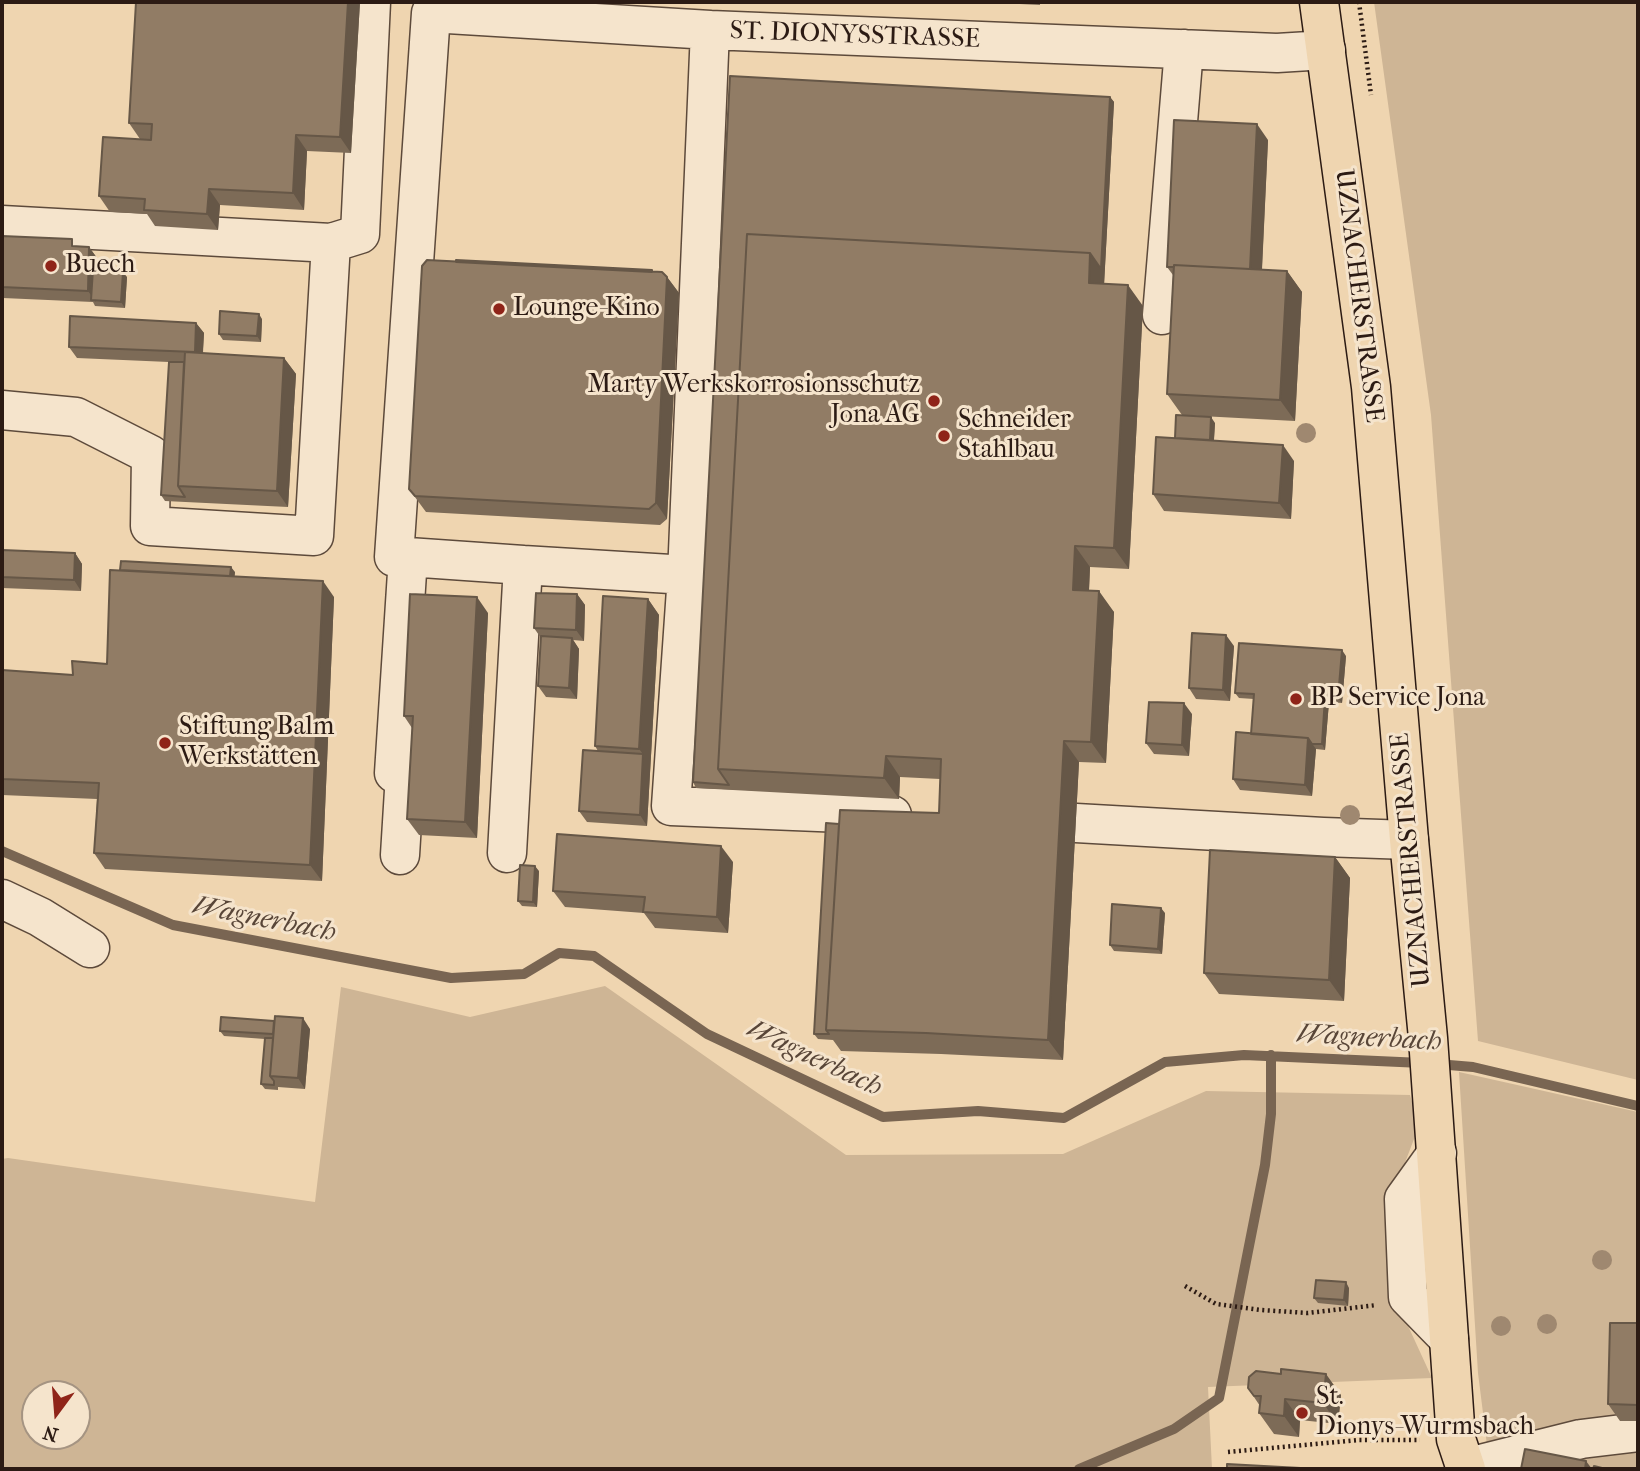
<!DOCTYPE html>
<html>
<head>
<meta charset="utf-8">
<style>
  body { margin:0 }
  #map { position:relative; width:1640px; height:1471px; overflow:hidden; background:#efd5b0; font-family:"IM FELL French Canon",serif }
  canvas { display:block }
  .frame { position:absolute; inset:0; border:4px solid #2c1b14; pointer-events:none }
  .north { position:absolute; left:21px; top:1380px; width:70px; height:70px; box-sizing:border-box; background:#f5e4cc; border:2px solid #a59482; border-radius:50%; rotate:196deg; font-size:19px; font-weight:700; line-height:28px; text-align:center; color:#2c1b14 }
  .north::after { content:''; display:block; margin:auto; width:24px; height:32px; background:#8f2418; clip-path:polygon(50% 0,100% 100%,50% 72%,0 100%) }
</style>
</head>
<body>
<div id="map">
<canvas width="1640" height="1471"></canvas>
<div class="frame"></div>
<div class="north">N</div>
</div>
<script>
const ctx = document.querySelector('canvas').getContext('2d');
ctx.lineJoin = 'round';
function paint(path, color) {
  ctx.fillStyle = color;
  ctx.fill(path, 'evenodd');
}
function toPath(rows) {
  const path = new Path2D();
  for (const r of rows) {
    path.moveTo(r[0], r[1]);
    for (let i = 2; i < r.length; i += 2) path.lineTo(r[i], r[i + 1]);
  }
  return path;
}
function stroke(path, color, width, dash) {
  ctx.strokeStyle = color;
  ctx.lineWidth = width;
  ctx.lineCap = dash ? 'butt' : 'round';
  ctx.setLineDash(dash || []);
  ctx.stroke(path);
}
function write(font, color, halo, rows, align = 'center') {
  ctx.font = font + ' "IM FELL French Canon",serif';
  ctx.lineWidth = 6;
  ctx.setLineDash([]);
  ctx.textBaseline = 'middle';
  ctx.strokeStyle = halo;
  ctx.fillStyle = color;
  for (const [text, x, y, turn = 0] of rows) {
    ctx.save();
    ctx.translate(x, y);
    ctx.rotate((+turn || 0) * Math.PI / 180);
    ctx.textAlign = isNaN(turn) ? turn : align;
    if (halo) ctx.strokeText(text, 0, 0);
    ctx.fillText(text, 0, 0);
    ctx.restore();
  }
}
const green = toPath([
  [1374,2,1638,2,1638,1080,1478,1041,1431,415],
  [605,986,846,1155,1063,1154,1206,1091,1410,1095,1419,1126,1388,1207,1398,1304,1432,1378,1208,1387,1212,1469,2,1469,2,1159,8,1158,315,1202,341,987,470,1017],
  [35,1394,77,1394,77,1436,35,1436],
  [1459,1072,1638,1112,1638,1469,1490,1469,1478,1373]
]);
const stream = toPath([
  [2,851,173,925,451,978,524,974,559,953,594,956,707,1034,883,1117,978,1111,1064,1118,1165,1062,1244,1055,1422,1063],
  [1437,1064,1473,1067,1638,1106],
  [1079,1469,1174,1429,1219,1398,1265,1165,1271,1114,1271,1055]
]);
const path = toPath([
  [1359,2,1371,95],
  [1185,1286,1216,1304,1261,1310,1308,1313,1377,1305],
  [1228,1452,1359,1440,1420,1440]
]);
const minor = toPath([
  [2,225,331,243,314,536,150,526,151,455,76,417,2,410],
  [331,243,360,234,371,2],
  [1162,315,1184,49],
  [408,557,394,557,431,13,710,30],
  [892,815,671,806,687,575,710,30,1277,53,1326,50],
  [1076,823,1323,837,1409,840],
  [507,853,523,565,687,575],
  [400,855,405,774,394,773,408,557,523,565],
  [2,899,40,917,90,948],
  [1437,1153,1404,1199,1408,1297,1449,1339],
  [1465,1468,1581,1439,1638,1432]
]);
const major = toPath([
  [1319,2,1371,387,1409,840,1428,1038,1456,1439,1466,1469]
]);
const trees = [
  [1306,433],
  [1350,815],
  [1602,1260],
  [1547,1324],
  [1501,1326]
];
const wall = toPath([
  [360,2,351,153,307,151,304,210,220,205,218,230,155,226,147,214,110,212,99,196,140,139,129,123],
  [979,2,1040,2,1040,5],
  [1110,97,1114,102,1104,284,1143,306,1129,569,1090,567,1089,591,1114,612,1106,763,1079,762,1063,1060,941,1054,841,1051,833,1040,818,1039,814,1034,839,824,939,813,940,779,900,777,899,799,696,788,693,782],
  [1268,140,1262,270,1287,271,1302,292,1295,421,1182,415,1167,394,1173,275,1167,267],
  [2,236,77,247,89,247,97,258,96,270,127,277,125,308,95,306,93,302,3,298,2,296],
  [652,270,653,272,667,277,679,293,667,519,660,525,426,512,409,489],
  [262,319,261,342,223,340,219,334],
  [196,323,204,333,203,353,284,358,296,374,288,507,165,501,161,495,169,362,77,358,69,347],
  [1215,423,1214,440,1294,461,1291,519,1164,511,1153,494,1175,438],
  [2,550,75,553,82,564,81,591,2,588],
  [235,572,234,576,334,597,322,881,105,869,94,853,97,799,2,795,2,670,73,675,107,664],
  [577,594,585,605,584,641,573,640,579,649,577,699,546,697,538,686,541,638,534,628],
  [648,599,659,615,647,826,587,822,579,811,598,751,595,746],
  [488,613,477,838,419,835,407,819,412,728,404,716],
  [1234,646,1230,701,1196,699,1189,688],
  [1346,656,1342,703,1329,702,1325,750,1316,749,1312,796,1240,790,1233,779,1251,734,1254,699,1239,698,1235,693],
  [1192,714,1189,756,1154,754,1146,743],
  [1335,857,1350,878,1344,1001,1219,994,1204,973],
  [733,862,728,933,655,928,644,913,565,907,553,891],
  [539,871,537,907,522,906,518,901],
  [1165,913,1162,954,1114,951,1110,945],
  [310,1029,305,1089,278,1087,278,1090,265,1089,261,1084,265,1039,224,1036,220,1031],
  [1349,1288,1348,1306,1318,1303,1314,1298],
  [1638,1323,1638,1421,1620,1421,1608,1404],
  [1248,1388,1341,1395,1338,1424,1300,1420,1299,1437,1274,1434,1259,1413,1260,1406]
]);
const shadedWall = toPath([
  [348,2,360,2,351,153,340,137],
  [1110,97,1114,102,1103,304,1089,283,1090,253],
  [1257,124,1268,140,1261,287,1250,271],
  [296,135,307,151,304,210,293,193],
  [209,189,220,205,218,230,207,214],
  [89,247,97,258,96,302,88,291],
  [1287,271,1302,292,1295,421,1280,400],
  [123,272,127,277,125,308,121,302],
  [667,277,679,293,667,519,656,503],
  [1128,285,1143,306,1129,569,1114,548],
  [259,314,262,319,261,342,257,336],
  [196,323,204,333,202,364,195,353],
  [284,358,296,374,288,507,277,491],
  [1211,417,1215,423,1213,453,1209,448],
  [1283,445,1294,461,1291,519,1279,503],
  [1075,546,1090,567,1088,611,1073,590],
  [75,553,82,564,81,591,74,580],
  [231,567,235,572,234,586,230,580],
  [323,581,334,597,322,881,310,865],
  [1099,591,1114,612,1106,763,1091,742],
  [577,594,585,605,584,641,576,630],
  [477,597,488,613,477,838,465,822],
  [648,599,659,615,647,826,640,815,643,754,639,749],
  [1226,635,1234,646,1230,701,1223,690],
  [572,638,579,649,577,699,569,688],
  [1342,650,1346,656,1342,703,1338,698],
  [1325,697,1329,702,1325,750,1322,744],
  [1184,703,1192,714,1189,756,1182,745],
  [1308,738,1316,749,1312,796,1305,785],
  [1064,741,1079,762,1063,1060,1048,1040],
  [886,756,900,777,899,799,884,778],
  [721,846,733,862,728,933,717,917],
  [1335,857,1350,878,1344,1001,1329,980],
  [535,866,539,871,537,907,533,902],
  [1161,908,1165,913,1162,954,1158,949],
  [303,1018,310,1029,305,1089,298,1078],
  [1346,1282,1349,1288,1348,1306,1344,1300],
  [1326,1374,1341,1395,1338,1424,1323,1403],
  [1285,1399,1300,1420,1299,1437,1284,1416],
  [1586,1461,1592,1469,1585,1469]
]);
const building = toPath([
  [136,2,348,2,340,137,296,135,293,193,209,189,207,214,144,210,145,199,99,196,103,137,151,140,152,124,129,123,136,2],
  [730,76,1110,97,1101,269,1090,253,747,234,718,769,729,785,693,782,730,76],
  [1174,120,1257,124,1250,269,1174,265,1174,267,1167,267,1174,120],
  [747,234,1090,253,1089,283,1128,285,1114,548,1075,546,1073,590,1099,591,1091,742,1064,741,1048,1040,926,1033,826,1030,840,810,939,813,941,759,886,756,884,778,718,769,747,234],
  [2,236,72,239,72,246,89,247,88,291,2,287,2,236],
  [427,260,662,272,667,277,656,503,649,509,415,496,409,489,422,266,427,260],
  [456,260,652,270,652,272,456,262,456,260],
  [1174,265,1287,271,1280,400,1167,394,1174,265],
  [93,269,123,272,121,302,91,300,93,269],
  [220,311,259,314,257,336,219,334,220,311],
  [70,316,196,323,195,352,69,347,70,316],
  [185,352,284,358,277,491,178,486,185,352],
  [169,362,184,362,178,486,185,497,161,495,169,362],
  [1176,415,1211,417,1210,440,1175,438,1176,415],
  [1156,437,1283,445,1279,503,1153,494,1156,437],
  [2,550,75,553,74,580,2,577,2,550],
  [121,561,231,567,230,576,120,570,121,561],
  [110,570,323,581,310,865,94,853,99,783,2,779,2,670,73,675,72,661,107,664,110,570],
  [536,593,577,594,576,630,534,628,536,593],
  [410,594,477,597,465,822,407,819,413,716,404,716,410,594],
  [603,596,648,599,639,749,595,746,603,596],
  [1192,633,1226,635,1223,690,1189,688,1192,633],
  [541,636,572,638,569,688,538,686,541,636],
  [1239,643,1342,650,1338,698,1325,697,1322,744,1312,744,1308,738,1251,734,1254,694,1235,693,1239,643],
  [1149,702,1184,703,1182,745,1146,743,1149,702],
  [1236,732,1308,738,1305,785,1233,779,1236,732],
  [583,750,643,754,640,815,579,811,583,750],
  [826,823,839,824,826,1030,829,1034,814,1034,826,823],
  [557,834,721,846,717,917,643,912,645,897,553,891,557,834],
  [1210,850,1335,857,1329,980,1204,973,1210,850],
  [520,865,535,866,533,902,518,901,520,865],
  [1112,904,1161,908,1158,949,1110,945,1112,904],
  [275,1016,303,1018,298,1078,270,1076,275,1016],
  [221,1017,274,1021,273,1034,220,1031,221,1017],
  [265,1038,273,1038,270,1076,274,1081,274,1085,261,1084,265,1038],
  [1316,1280,1346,1282,1344,1300,1314,1298,1316,1280],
  [1610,1323,1638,1323,1638,1405,1608,1404,1610,1323],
  [1281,1369,1326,1374,1323,1403,1285,1399,1284,1416,1259,1413,1261,1396,1254,1396,1248,1388,1249,1377,1256,1371,1281,1374,1281,1369],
  [1525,1449,1586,1461,1585,1469,1521,1469,1525,1449],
  [1227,1464,1319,1469,1227,1469,1227,1464],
  [1594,1466,1606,1469,1593,1469,1594,1466]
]);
const markers = [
  [51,266,7,"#8f2418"],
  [499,309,7,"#8f2418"],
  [934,401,7,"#8f2418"],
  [944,436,7,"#8f2418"],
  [1296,699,7,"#8f2418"],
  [165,743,7,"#8f2418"],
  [1302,1413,7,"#8f2418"]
];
const streetNames = [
  ["ST. DIONYSSTRASSE",855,36,2],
  ["UZNACHERSTRASSE",1358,296,83],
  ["UZNACHERSTRASSE",1412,860,-95]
];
const poiNames = [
  ["Buech",65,266],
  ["Lounge-Kino",513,309],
  ["Marty Werkskorrosionsschutz",920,386,"right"],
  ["Jona AG",920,416,"right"],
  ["Schneider",958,421],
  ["Stahlbau",958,451],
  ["BP Service Jona",1310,699],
  ["Stiftung Balm",179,728],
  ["Werkstätten",179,758],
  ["St.",1316,1398],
  ["Dionys-Wurmsbach",1316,1428]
];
const waterNames = [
  ["Wagnerbach",264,920,11],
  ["Wagnerbach",1369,1039,3],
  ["Wagnerbach",814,1059,25]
];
paint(green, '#ceb595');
stroke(stream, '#796552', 10);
stroke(minor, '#5d4a3b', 41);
stroke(major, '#2c1b14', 41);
stroke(path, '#2c1b14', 4.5, [2, 3.5]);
stroke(minor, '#f5e4cc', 38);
stroke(major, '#efd5b0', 38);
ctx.fillStyle = '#9f8870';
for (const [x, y] of trees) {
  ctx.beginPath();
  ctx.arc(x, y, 10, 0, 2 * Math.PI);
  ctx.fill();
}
paint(wall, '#7d6b57');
paint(shadedWall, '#665747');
paint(building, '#917c65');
stroke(building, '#665747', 2);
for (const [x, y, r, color] of markers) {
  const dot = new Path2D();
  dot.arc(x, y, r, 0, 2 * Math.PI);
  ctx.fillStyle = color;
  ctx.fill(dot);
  stroke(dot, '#f5e4cc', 2.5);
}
write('26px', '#2c1b14', '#f5e4cc', streetNames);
write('26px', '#2c1b14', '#f5e4cc', poiNames, 'left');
write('italic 28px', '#594638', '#f5e4cc', waterNames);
</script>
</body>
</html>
